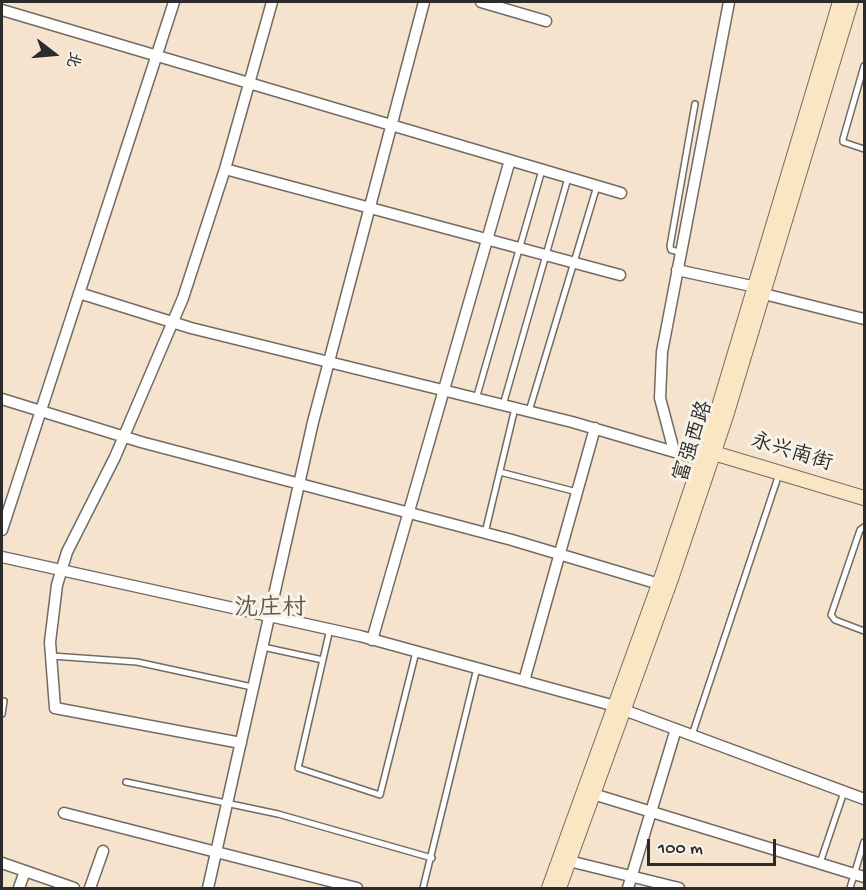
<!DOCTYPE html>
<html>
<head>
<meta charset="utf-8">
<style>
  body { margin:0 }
  #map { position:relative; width:866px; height:890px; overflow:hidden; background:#f5e3cd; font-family:"Gochi Hand","LXGW WenKai TC",sans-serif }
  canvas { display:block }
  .frame { position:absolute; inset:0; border:3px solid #2b2b2b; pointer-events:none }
  .north { position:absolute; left:24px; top:24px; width:60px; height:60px; -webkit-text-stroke:4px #f7f3e8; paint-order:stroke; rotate:106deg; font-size:16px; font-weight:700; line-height:24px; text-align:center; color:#2b2b2b }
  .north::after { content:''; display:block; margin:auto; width:21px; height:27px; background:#2b2b2b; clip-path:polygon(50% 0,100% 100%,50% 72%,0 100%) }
  .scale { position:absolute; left:647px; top:839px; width:129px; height:27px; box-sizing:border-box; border:3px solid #2b2b2b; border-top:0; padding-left:8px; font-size:18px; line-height:21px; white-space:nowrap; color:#2b2b2b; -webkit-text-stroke:4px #f7f3e8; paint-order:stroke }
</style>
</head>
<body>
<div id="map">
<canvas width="866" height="890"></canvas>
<div class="frame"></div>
<div class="north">北</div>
<div class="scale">100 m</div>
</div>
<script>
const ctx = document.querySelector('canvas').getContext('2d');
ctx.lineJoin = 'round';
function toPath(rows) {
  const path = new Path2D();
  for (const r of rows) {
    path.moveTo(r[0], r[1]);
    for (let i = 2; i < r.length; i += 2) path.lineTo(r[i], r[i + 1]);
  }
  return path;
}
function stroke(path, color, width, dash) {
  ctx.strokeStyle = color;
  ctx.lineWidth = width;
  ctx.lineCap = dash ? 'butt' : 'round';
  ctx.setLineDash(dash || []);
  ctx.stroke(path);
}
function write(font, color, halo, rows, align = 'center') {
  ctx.font = font + ' "Gochi Hand","LXGW WenKai TC",sans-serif';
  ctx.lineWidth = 6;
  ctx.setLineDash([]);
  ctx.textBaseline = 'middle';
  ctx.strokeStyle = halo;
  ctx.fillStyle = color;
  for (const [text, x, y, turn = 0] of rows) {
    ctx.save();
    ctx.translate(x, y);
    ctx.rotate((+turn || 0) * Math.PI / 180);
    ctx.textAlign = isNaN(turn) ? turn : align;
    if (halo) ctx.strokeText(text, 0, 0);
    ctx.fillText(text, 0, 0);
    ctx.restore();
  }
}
const lane = toPath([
  [864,66,843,139,843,142,864,149],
  [680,252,671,250,670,246,695,104],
  [476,399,542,170],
  [503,405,568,178],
  [529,411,597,186],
  [500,472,577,492],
  [864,527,860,530,831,615,835,620,864,631],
  [485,533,515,408],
  [330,629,298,768,380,795,416,652],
  [263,647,323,660],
  [52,656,137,662,252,687],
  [2,714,4,701],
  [692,735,779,474],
  [126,782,278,814,432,858],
  [820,863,844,792],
  [423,888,477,668],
  [850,888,864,842]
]);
const street = toPath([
  [481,2,546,21],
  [2,10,621,193],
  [225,169,620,275],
  [677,270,756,287],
  [79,293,191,328,572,422,702,460],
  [764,294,864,319],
  [2,399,141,442,512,540,659,584],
  [674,451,660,398,662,352,729,2],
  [2,530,174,2],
  [2,557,360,636,615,706],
  [372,640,510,160],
  [524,681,595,428],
  [624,710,864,799],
  [241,743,55,708,50,642,57,585,67,552,115,457,183,298,225,169,272,2],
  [593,794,864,877],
  [64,813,357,888],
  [569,861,679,888],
  [2,863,74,888],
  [19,888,25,871],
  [90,888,103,851],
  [208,888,313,422,424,2],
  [628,888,676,729]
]);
const secondary = toPath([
  [707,451,864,498],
  [549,888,662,576,717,413,840,2],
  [559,888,671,579,726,416,851,2]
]);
const streetNames = [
  ["富强西路",695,442,-72],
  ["永兴南街",791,454,17]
];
const quarterNames = [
  ["沈庄村",270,610]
];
stroke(lane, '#726b64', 8);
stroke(street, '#726b64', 13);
stroke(secondary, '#726b64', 16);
stroke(lane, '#fff', 5);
stroke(street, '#fff', 10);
stroke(secondary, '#fbe6c4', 14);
write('21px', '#2b2b2b', '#f7f3e8', streetNames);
write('24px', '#635548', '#f7f3e8', quarterNames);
</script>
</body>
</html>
